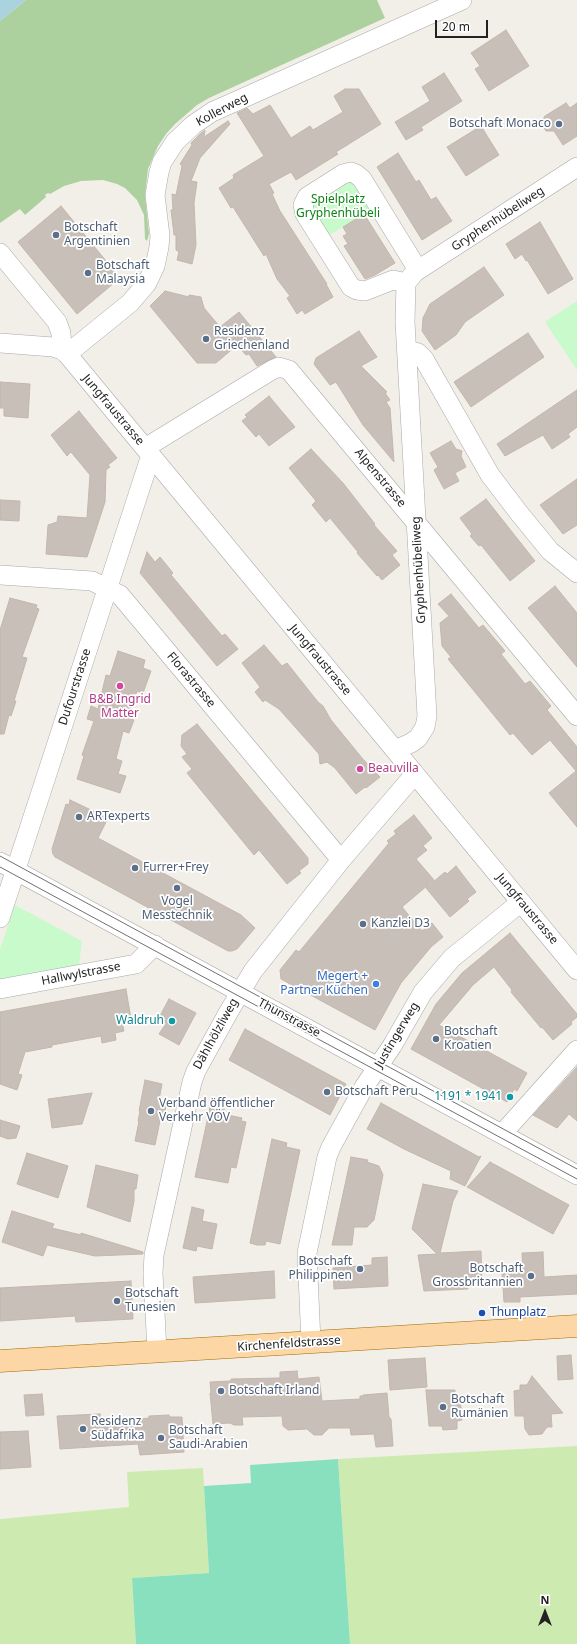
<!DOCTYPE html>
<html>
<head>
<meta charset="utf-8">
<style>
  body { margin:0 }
  #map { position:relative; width:577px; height:1644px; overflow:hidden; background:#f2efe9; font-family:"Noto Sans",sans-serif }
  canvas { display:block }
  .north { position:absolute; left:525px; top:1592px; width:40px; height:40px; -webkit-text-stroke:3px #fff; paint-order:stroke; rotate:0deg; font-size:11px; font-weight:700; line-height:16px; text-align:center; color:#222 }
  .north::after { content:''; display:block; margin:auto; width:14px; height:18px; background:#222; clip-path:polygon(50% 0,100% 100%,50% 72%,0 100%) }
  .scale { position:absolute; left:435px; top:20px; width:53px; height:18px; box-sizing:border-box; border:2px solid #222; border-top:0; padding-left:5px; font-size:12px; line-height:14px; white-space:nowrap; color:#222; -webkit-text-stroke:3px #fff; paint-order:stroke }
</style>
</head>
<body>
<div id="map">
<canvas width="577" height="1644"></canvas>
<div class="north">N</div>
<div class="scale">20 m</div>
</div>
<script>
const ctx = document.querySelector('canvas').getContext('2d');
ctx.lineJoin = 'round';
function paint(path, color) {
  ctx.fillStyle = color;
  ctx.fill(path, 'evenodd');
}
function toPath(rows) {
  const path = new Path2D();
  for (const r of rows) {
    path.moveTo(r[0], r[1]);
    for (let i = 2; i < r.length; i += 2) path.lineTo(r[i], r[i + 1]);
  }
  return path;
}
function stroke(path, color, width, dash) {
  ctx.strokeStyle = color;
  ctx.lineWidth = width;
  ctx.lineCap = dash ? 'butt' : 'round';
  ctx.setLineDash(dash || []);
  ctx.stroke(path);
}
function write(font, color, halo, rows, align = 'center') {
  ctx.font = font + ' "Noto Sans",sans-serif';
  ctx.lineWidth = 3.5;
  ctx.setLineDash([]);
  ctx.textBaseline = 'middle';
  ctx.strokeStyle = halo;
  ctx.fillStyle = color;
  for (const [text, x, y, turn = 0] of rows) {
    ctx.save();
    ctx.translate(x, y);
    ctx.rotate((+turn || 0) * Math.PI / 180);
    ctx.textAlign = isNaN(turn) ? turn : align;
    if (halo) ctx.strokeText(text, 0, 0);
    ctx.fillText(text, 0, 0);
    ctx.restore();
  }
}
const grass = toPath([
  [577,1446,577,1644,350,1644,338,1459],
  [203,1468,209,1573,132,1578,136,1644,0,1644,0,1519,129,1507,127,1472]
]);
const forest = toPath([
  [26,0,377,0,385,18,209,98,197,105,175,124,166,134,158,146,148,169,145,195,149,234,147,241,145,239,144,215,137,200,125,188,117,184,103,180,81,181,64,186,50,194,48,193,45,195,46,197,25,215,20,209,0,223,0,21]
]);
const park = toPath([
  [353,179,373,208,326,237,310,212,310,202],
  [577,301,577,370,545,322],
  [15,905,82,941,79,965,0,980,0,949]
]);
const pitch = toPath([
  [338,1459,350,1644,136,1644,132,1578,209,1573,204,1486,251,1483,250,1465]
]);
const water = toPath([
  [0,0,26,0,0,21]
]);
const building = toPath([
  [506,30,529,66,489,91,475,69,480,66,471,53,506,30],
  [444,73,462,101,421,127,423,130,406,140,395,122,430,101,422,87,444,73],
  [345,89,359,89,381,124,336,152,338,154,296,180,291,172,269,184,274,193,272,194,280,211,327,284,326,284,333,297,305,314,302,310,297,314,287,298,290,296,277,279,266,254,264,256,233,207,231,208,219,188,234,178,233,175,264,156,237,113,247,108,253,114,270,105,291,138,310,126,313,130,343,112,334,96,345,89],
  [566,103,570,108,577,103,577,136,563,145,554,131,546,131,541,123,545,116,566,103],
  [228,121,230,124,200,158,191,181,197,182,194,203,196,245,192,264,177,260,179,252,176,250,176,235,174,235,171,210,173,210,172,194,176,195,182,166,180,164,192,145,191,143,200,134,205,130,204,137,228,121],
  [481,126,499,155,466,176,447,147,481,126],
  [398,153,416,182,419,180,431,200,436,197,452,221,422,240,377,167,398,153],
  [61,206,120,278,77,314,18,242,61,206],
  [364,214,395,263,375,275,365,279,344,246,348,244,343,236,347,234,343,227,364,214],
  [540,222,573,279,548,294,527,260,526,261,522,254,515,259,506,244,540,222],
  [484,267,504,295,465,322,456,335,435,350,422,331,423,318,430,304,484,267],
  [165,291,189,297,189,295,201,297,204,308,220,327,239,312,276,357,257,366,249,354,246,355,237,345,216,363,197,363,150,306,165,291],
  [359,331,377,357,361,366,387,392,385,393,390,400,386,402,390,408,394,462,363,425,336,382,330,385,314,364,316,358,359,331],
  [528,333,544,357,471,407,454,382,528,333],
  [0,382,30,384,28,418,4,416,4,408,0,408,0,382],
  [577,390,577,427,568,434,570,437,552,449,543,435,505,456,497,444,577,390],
  [269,396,295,427,269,446,259,434,256,437,242,421,247,417,245,415,269,396],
  [79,411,117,458,108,465,110,467,106,470,105,502,87,557,46,554,48,525,57,522,58,516,87,518,90,475,71,452,67,456,51,435,79,411],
  [451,441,456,449,462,451,461,456,466,467,455,473,459,481,444,489,434,470,438,467,430,453,451,441],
  [311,449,343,483,375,524,374,525,397,551,392,555,400,565,382,580,378,575,377,576,357,553,358,552,330,518,326,522,312,505,316,501,289,468,311,449],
  [577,479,577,525,563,534,540,505,577,479],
  [486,499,535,561,510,581,481,545,479,546,470,536,472,534,460,518,486,499],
  [0,500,20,501,19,521,0,520,0,500],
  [147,552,155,562,160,557,173,573,171,575,222,636,225,634,238,649,217,666,140,573,147,552],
  [555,586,577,613,577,667,528,608,555,586],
  [451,594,479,628,483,625,505,651,501,654,525,684,530,681,551,706,547,710,577,747,577,827,549,793,576,771,550,740,532,755,513,733,510,735,448,659,451,657,442,646,440,623,449,616,438,604,451,594],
  [10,598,37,605,36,608,39,609,22,657,27,658,14,701,16,701,11,716,9,715,4,734,0,734,0,630,10,598],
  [264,645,282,666,287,663,318,702,323,706,331,720,362,758,380,777,366,788,365,787,356,794,335,768,327,762,320,764,319,754,279,709,265,700,263,702,255,692,260,687,242,663,264,645],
  [118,651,145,660,143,668,151,671,143,693,137,691,128,718,134,720,129,733,123,731,116,759,122,761,118,774,126,776,120,793,77,779,84,756,82,755,94,721,87,719,91,706,98,709,106,675,110,676,118,651],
  [197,724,308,858,308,864,299,871,301,873,287,884,259,850,254,855,187,773,192,769,182,757,187,754,181,746,182,735,197,724],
  [70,800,108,818,98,838,241,915,255,928,237,949,232,951,228,951,55,857,53,854,52,849,66,804,69,805,70,800],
  [414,815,432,838,423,846,427,850,416,859,434,880,402,907,422,931,432,923,443,937,431,947,401,983,375,1030,281,979,280,970,296,950,299,952,389,843,387,841,396,834,394,831,414,815],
  [456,866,476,892,467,899,469,901,450,917,426,888,445,872,447,874,456,866],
  [510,933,577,1014,577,1017,571,1022,572,1024,553,1040,542,1027,541,1028,511,992,512,990,494,967,473,985,439,1025,527,1073,517,1091,514,1089,507,1102,411,1049,436,1004,462,973,510,933],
  [126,989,131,1019,120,1014,124,1031,115,1033,116,1040,102,1043,101,1036,52,1045,52,1047,25,1052,18,1074,22,1075,17,1090,0,1084,0,1012,126,989],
  [169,999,196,1013,179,1045,159,1034,167,1022,155,1025,169,999],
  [245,1029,346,1084,330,1115,229,1060,245,1029],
  [577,1067,577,1121,569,1114,557,1128,533,1115,577,1067],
  [145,1080,162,1084,159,1100,167,1101,164,1116,161,1116,155,1145,135,1141,139,1121,138,1121,140,1111,139,1111,145,1080],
  [92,1093,82,1124,52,1128,48,1099,92,1093],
  [212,1098,226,1101,223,1114,242,1118,241,1121,246,1122,236,1168,231,1167,228,1183,195,1177,212,1098],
  [381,1103,479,1157,481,1156,465,1186,450,1179,451,1171,404,1149,367,1129,381,1103],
  [0,1120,20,1126,16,1138,8,1139,0,1136,0,1120],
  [272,1139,287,1143,286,1147,300,1150,280,1244,266,1241,265,1245,257,1245,250,1243,272,1139],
  [27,1153,68,1166,58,1198,17,1184,27,1153],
  [351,1157,368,1160,367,1162,379,1166,383,1175,374,1220,367,1227,354,1227,352,1245,332,1245,351,1157],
  [490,1162,569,1205,553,1234,467,1187,490,1162],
  [96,1165,138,1175,136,1189,134,1189,134,1201,130,1222,87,1207,96,1165],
  [423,1184,458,1191,453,1201,440,1253,481,1251,482,1280,467,1281,468,1289,424,1291,418,1255,437,1254,412,1229,423,1184],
  [192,1207,204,1210,202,1221,217,1224,212,1249,197,1246,196,1251,183,1248,192,1207],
  [12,1211,54,1224,52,1228,81,1235,81,1233,143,1252,143,1254,95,1256,47,1245,43,1256,2,1242,12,1211],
  [543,1252,544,1277,577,1275,577,1294,520,1297,520,1302,504,1302,502,1273,523,1272,522,1253,543,1252],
  [387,1257,388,1286,334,1289,333,1268,372,1265,372,1258,387,1257],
  [274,1271,275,1298,195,1303,193,1277,274,1271],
  [131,1281,133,1319,76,1322,75,1316,0,1321,0,1288,131,1281],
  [571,1355,573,1379,558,1380,557,1356,571,1355],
  [425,1358,427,1387,390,1390,388,1360,425,1358],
  [297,1371,298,1379,319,1377,322,1401,360,1399,360,1396,363,1396,363,1395,387,1393,389,1417,391,1419,393,1446,376,1447,374,1434,351,1435,350,1428,329,1428,322,1435,314,1435,307,1429,288,1430,283,1426,282,1416,242,1417,243,1425,234,1425,230,1423,213,1424,210,1393,211,1393,210,1382,231,1381,231,1379,280,1378,280,1372,297,1371],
  [532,1376,563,1413,551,1414,552,1427,547,1427,542,1434,529,1435,525,1429,524,1416,515,1416,514,1391,520,1390,520,1385,527,1385,532,1376],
  [426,1390,455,1390,455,1395,460,1395,462,1420,457,1421,457,1429,443,1430,442,1426,429,1426,426,1390],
  [42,1394,44,1415,26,1416,24,1395,42,1394],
  [100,1414,101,1423,149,1418,149,1416,169,1415,170,1417,182,1417,184,1452,140,1455,138,1444,60,1449,57,1416,100,1414],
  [28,1431,31,1467,0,1469,0,1432,28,1431]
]);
const minor = toPath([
  [0,253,57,322,61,333,62,350],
  [406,283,393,280,365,291,357,290,351,287,305,214,303,205,307,197,343,174,351,172,356,174,362,179,418,270],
  [0,343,53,347,62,350,67,354,577,970],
  [407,350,418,353,424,359,490,475,519,513,550,551,577,573],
  [67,354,130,303,147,283,155,266,159,247,160,236,155,195,159,172,162,162,175,142,193,125,212,112,462,0],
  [145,448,272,370,279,367,289,370,577,716],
  [0,575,92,581,120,595,341,860],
  [395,750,411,743,418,738,425,727,427,716,405,322,406,283,415,272,577,167],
  [0,862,577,1175],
  [0,918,151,455],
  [0,989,136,964,155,945],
  [502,1134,577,1050],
  [311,1342,307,1253,327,1157,331,1147,364,1087,392,1046,423,992,452,958,521,902],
  [157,1352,153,1273,154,1255,192,1082,196,1071,228,1013,253,971,341,860,415,774]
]);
const major = toPath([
  [0,1361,577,1326]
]);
const tram = toPath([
  [0,856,577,1169],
  [0,867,577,1179]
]);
const markers = [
  [559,124,4,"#5c6f8a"],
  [56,235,4,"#5c6f8a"],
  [88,273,4,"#5c6f8a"],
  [206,339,4,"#5c6f8a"],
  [120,686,4,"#d1479c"],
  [360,769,4,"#d1479c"],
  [79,817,4,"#5c6f8a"],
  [135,868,4,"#5c6f8a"],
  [177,888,4,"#5c6f8a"],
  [363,924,4,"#5c6f8a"],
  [376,984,4,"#3f7fe0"],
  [172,1021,4,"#0f9aa8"],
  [436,1039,4,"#5c6f8a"],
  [327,1092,4,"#5c6f8a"],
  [510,1097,4,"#0f9aa8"],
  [151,1111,4,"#5c6f8a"],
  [360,1269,4,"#5c6f8a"],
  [531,1276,4,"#5c6f8a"],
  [117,1301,4,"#5c6f8a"],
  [482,1313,4,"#1a4fb4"],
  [221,1391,4,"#5c6f8a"],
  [443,1407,4,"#5c6f8a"],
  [83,1429,4,"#5c6f8a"],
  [161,1438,4,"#5c6f8a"]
];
const streetNames = [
  ["Kollerweg",222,110,-28],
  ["Gryphenhübeliweg",498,219,-33],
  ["Jungfraustrasse",113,410,50],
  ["Alpenstrasse",380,478,50],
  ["Gryphenhübeliweg",419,570,-93],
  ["Jungfraustrasse",320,660,50],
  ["Florastrasse",191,680,50],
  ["Dufourstrasse",75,687,-72],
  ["Jungfraustrasse",527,909,50],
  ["Hallwylstrasse",81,974,-11],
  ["Thunstrasse",289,1018,28],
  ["Dählhölzliweg",216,1034,-61],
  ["Justingerweg",397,1035,-59],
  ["Kirchenfeldstrasse",289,1344,-4]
];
const serviceNames = [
  ["Botschaft Monaco",551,124,"right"],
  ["Botschaft",64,228],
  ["Argentinien",64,242],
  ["Botschaft",96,266],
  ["Malaysia",96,280],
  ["Residenz",214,332],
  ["Griechenland",214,346],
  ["ARTexperts",87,817],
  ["Furrer+Frey",143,868],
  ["Vogel",177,902,"center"],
  ["Messtechnik",177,916,"center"],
  ["Kanzlei D3",371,924],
  ["Botschaft",444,1032],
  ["Kroatien",444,1046],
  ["Botschaft Peru",335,1092],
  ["Verband öffentlicher",159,1104],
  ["Verkehr VÖV",159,1118],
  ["Botschaft",352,1262,"right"],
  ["Philippinen",352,1276,"right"],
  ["Botschaft",523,1269,"right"],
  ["Grossbritannien",523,1283,"right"],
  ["Botschaft",125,1294],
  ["Tunesien",125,1308],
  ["Botschaft Irland",229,1391],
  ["Botschaft",451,1400],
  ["Rumänien",451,1414],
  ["Residenz",91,1422],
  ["Südafrika",91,1436],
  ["Botschaft",169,1431],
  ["Saudi-Arabien",169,1445]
];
const parkNames = [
  ["Spielplatz",338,200],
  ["Gryphenhübeli",338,214]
];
const hotelNames = [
  ["B&B Ingrid",120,700],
  ["Matter",120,714],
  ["Beauvilla",368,769,"left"]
];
const shopNames = [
  ["Megert +",368,977],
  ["Partner Küchen",368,991]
];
const cultureNames = [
  ["Waldruh",164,1021],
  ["1191 * 1941",502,1097]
];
const transitNames = [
  ["Thunplatz",490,1313]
];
paint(grass, '#cdebb0');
paint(forest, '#add19e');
paint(park, '#c8facc');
paint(pitch, '#88e0be');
paint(water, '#aad3df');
paint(building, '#c7bfb8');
stroke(building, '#c4b6ab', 1);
stroke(minor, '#a9a9a9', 20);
stroke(major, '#a06b00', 23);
stroke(minor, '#fff', 19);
stroke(major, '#fcd6a4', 22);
stroke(tram, '#707070', 1);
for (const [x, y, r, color] of markers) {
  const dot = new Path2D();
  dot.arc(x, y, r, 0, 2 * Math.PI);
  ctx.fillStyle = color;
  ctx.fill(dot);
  stroke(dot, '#fff', 1.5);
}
write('12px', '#222', '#fff', streetNames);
write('12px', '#4e5e75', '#fff', serviceNames, 'left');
write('12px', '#0c8416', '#fff', parkNames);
write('12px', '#b23c85', '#fff', hotelNames);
write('12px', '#366cbe', '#fff', shopNames, 'right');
write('12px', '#0d838f', '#fff', cultureNames, 'right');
write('12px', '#164399', '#fff', transitNames, 'left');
</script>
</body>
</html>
